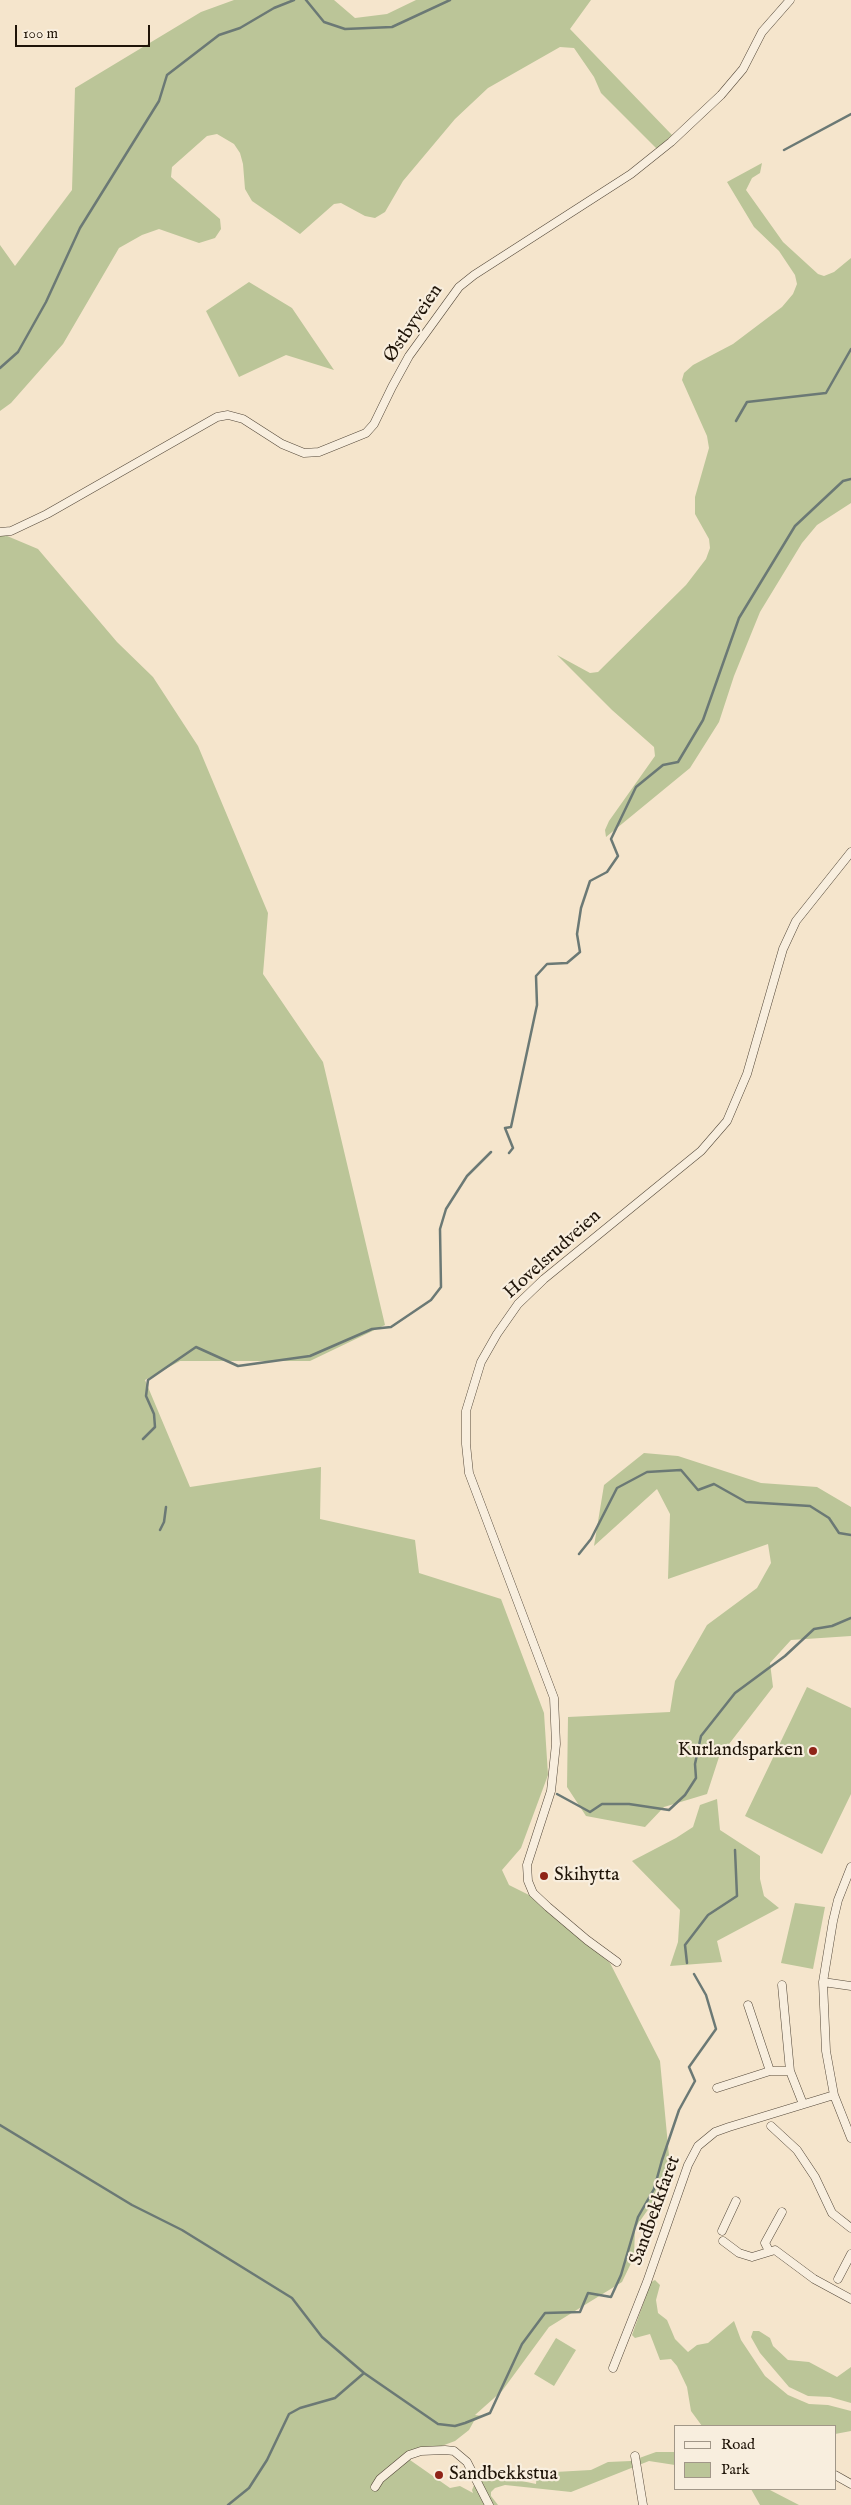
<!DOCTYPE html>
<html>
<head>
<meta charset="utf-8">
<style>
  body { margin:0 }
  #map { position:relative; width:851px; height:2505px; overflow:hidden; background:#f5e5cc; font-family:"IM FELL English",serif }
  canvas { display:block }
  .legend { position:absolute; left:674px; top:2425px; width:162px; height:65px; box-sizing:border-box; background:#f8eede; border:1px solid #a19788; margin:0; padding:6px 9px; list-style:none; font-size:15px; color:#1f1408 }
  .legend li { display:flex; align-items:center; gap:10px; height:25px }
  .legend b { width:25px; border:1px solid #a19788 }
  .scale { position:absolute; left:15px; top:25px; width:135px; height:22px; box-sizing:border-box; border:2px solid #1f1408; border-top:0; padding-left:6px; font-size:15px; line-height:18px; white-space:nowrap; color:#1f1408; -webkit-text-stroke:4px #f8eede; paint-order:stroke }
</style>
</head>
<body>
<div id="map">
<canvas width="851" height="2505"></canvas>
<ul class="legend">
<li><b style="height:6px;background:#f8eede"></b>Road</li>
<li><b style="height:14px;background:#bbc598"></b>Park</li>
</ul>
<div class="scale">100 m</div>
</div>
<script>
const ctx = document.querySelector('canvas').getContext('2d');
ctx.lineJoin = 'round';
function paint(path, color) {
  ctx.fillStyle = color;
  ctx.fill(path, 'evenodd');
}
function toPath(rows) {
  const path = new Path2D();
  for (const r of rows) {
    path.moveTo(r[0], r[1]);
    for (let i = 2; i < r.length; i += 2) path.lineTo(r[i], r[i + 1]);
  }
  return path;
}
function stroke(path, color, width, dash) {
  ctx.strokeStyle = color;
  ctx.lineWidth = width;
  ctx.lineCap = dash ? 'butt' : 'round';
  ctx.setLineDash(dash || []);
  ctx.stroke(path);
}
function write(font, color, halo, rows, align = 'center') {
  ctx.font = font + ' "IM FELL English",serif';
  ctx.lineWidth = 4.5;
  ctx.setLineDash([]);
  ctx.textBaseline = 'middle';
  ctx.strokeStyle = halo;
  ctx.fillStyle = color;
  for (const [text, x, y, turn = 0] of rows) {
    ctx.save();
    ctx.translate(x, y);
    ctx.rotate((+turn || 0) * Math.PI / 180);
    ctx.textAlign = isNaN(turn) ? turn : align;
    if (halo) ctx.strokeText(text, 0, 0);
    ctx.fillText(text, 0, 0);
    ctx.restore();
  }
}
const green = toPath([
  [234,0,334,0,355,18,387,14,416,0,591,0,570,29,672,135,657,149,601,93,594,77,574,48,560,47,488,88,455,119,403,181,385,212,375,218,365,216,341,203,334,204,300,234,252,201,245,189,243,164,240,153,234,144,217,134,207,136,172,167,171,177,220,219,221,229,215,238,199,243,159,229,142,235,119,248,63,344,11,403,0,411,0,245,15,266,72,190,75,88,201,12],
  [762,163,760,173,752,178,746,190,783,242,818,274,824,276,834,272,851,258,851,503,817,525,802,543,760,612,734,676,719,722,690,768,606,837,605,830,609,821,655,756,654,747,612,710,557,655,590,673,598,672,686,585,706,559,710,548,709,539,695,514,695,497,709,448,707,436,682,380,684,373,693,365,733,344,782,307,793,294,797,284,795,275,779,251,754,227,727,182],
  [249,282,292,308,334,370,286,355,239,377,206,311],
  [0,533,38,549,117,642,153,677,198,746,268,913,263,974,323,1062,385,1325,310,1361,180,1361,145,1380,190,1487,321,1467,320,1519,415,1540,419,1573,501,1599,544,1713,548,1775,521,1848,502,1870,509,1885,529,1895,610,1963,660,2061,671,2177,635,2228,634,2257,622,2282,549,2327,502,2391,475,2415,482,2416,474,2421,469,2430,455,2441,412,2457,410,2460,450,2488,460,2486,473,2493,472,2490,480,2472,536,2484,537,2473,591,2470,608,2462,631,2461,656,2452,675,2452,675,2465,649,2461,571,2492,505,2485,495,2488,491,2492,491,2496,498,2505,0,2505],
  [644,1453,678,1456,761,1483,817,1487,851,1507,851,1636,791,1640,770,1663,773,1687,719,1757,707,1794,664,1807,645,1827,586,1816,567,1787,568,1717,670,1712,675,1681,707,1625,757,1588,771,1563,768,1544,668,1579,670,1514,657,1489,594,1546,604,1485],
  [807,1687,851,1708,851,1794,822,1854,745,1816],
  [717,1799,720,1830,760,1856,760,1879,764,1896,779,1908,717,1941,722,1962,670,1966,678,1942,680,1910,632,1861,676,1838,693,1827,700,1805],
  [795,1903,825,1907,813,1969,781,1963],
  [655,2280,660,2285,656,2300,658,2313,667,2320,675,2339,688,2352,697,2345,708,2343,734,2321,741,2340,765,2376,788,2395,809,2404,828,2405,851,2411,851,2431,835,2434,835,2426,702,2426,691,2411,687,2387,677,2366,671,2359,660,2360,650,2334,635,2338,632,2335,651,2282],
  [753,2331,759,2331,770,2338,773,2346,788,2360,809,2362,837,2377,851,2367,851,2403,830,2397,808,2396,789,2387,760,2353,751,2337],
  [556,2338,576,2350,554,2386,534,2374],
  [751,2489,768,2489,799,2505,760,2505]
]);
const stream = toPath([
  [306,0,324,22,345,29,392,27,450,0],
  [784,150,851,114],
  [0,368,18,352,46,302,80,228,159,101,167,75,219,35,240,28,274,8,294,0],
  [736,421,747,402,826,393,851,349],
  [509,1153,513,1148,505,1128,511,1127,537,1005,536,976,547,964,567,963,580,952,577,934,581,908,590,881,607,872,618,856,611,839,636,787,663,765,678,762,703,720,739,618,795,526,843,481,851,479],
  [143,1439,155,1427,154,1414,146,1396,148,1380,196,1347,238,1366,310,1356,372,1329,391,1327,431,1300,441,1287,440,1229,446,1209,467,1176,491,1152],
  [160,1530,164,1522,166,1507],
  [579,1554,591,1539,617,1488,647,1472,681,1470,698,1490,714,1484,746,1502,810,1506,829,1518,839,1533,851,1535],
  [557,1794,590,1812,602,1804,629,1804,669,1810,685,1795,696,1778,695,1764,701,1736,735,1693,785,1656,814,1629,832,1626,851,1618],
  [687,1963,685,1945,708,1915,737,1896,735,1850],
  [0,2125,132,2205,182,2230,292,2298,322,2337,364,2373,438,2424,455,2426,465,2423,490,2413,522,2344,545,2313,580,2312,588,2293,611,2297,621,2275,638,2217,654,2189,662,2160,679,2110,695,2081,689,2067,716,2029,706,1995,694,1974],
  [228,2505,249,2488,267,2460,289,2414,300,2408,335,2398,364,2373]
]);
const street = toPath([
  [0,532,11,531,47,514,217,417,228,415,243,419,282,444,304,453,319,452,366,433,374,424,392,387,409,356,459,287,474,275,631,174,671,142,721,95,743,69,762,32,790,0],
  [851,1867,838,1900,833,1921,823,1982,826,2051,834,2095,851,2138],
  [617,1962,587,1940,548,1907,533,1893,528,1881,527,1865,551,1791,556,1744,554,1698,469,1473,466,1444,466,1411,481,1362,497,1334,518,1304,544,1279,701,1151,727,1121,747,1074,783,949,796,921,851,852],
  [823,1982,851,1986],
  [782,1985,790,2071],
  [748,2005,770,2071],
  [717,2088,770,2071,790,2071,803,2104],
  [771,2126,797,2150,815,2177,832,2213,851,2228],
  [722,2231,736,2201],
  [723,2241,739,2253,752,2257,775,2250,814,2279,851,2299],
  [769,2251,765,2243,782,2212],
  [838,2279,851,2254],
  [613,2368,647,2282,688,2165,698,2146,715,2132,729,2127,834,2095],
  [635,2456,643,2505],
  [835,2475,851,2484],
  [375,2487,380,2479,409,2455,421,2451,445,2450,454,2451,467,2462,489,2505]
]);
const markers = [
  [813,1751,5,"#8f2418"],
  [544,1876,5,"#8f2418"],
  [439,2475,5,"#8f2418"]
];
const streetNames = [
  ["Østbyveien",414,324,-56],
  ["Hovelsrudveien",553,1255,-42],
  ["Sandbekkfaret",656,2211,-70]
];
const poiNames = [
  ["Kurlandsparken",803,1751,"right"],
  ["Skihytta",554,1876],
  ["Sandbekkstua",449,2475]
];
paint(green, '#bbc598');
stroke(stream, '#6b7975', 2.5);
stroke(street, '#544839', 9);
stroke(street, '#f8eede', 8);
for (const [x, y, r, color] of markers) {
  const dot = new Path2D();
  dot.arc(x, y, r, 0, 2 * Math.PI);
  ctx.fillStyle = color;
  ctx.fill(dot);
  stroke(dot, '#f8eede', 2);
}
write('19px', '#1f1408', '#f8eede', streetNames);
write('19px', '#1f1408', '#f8eede', poiNames, 'left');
</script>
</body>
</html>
